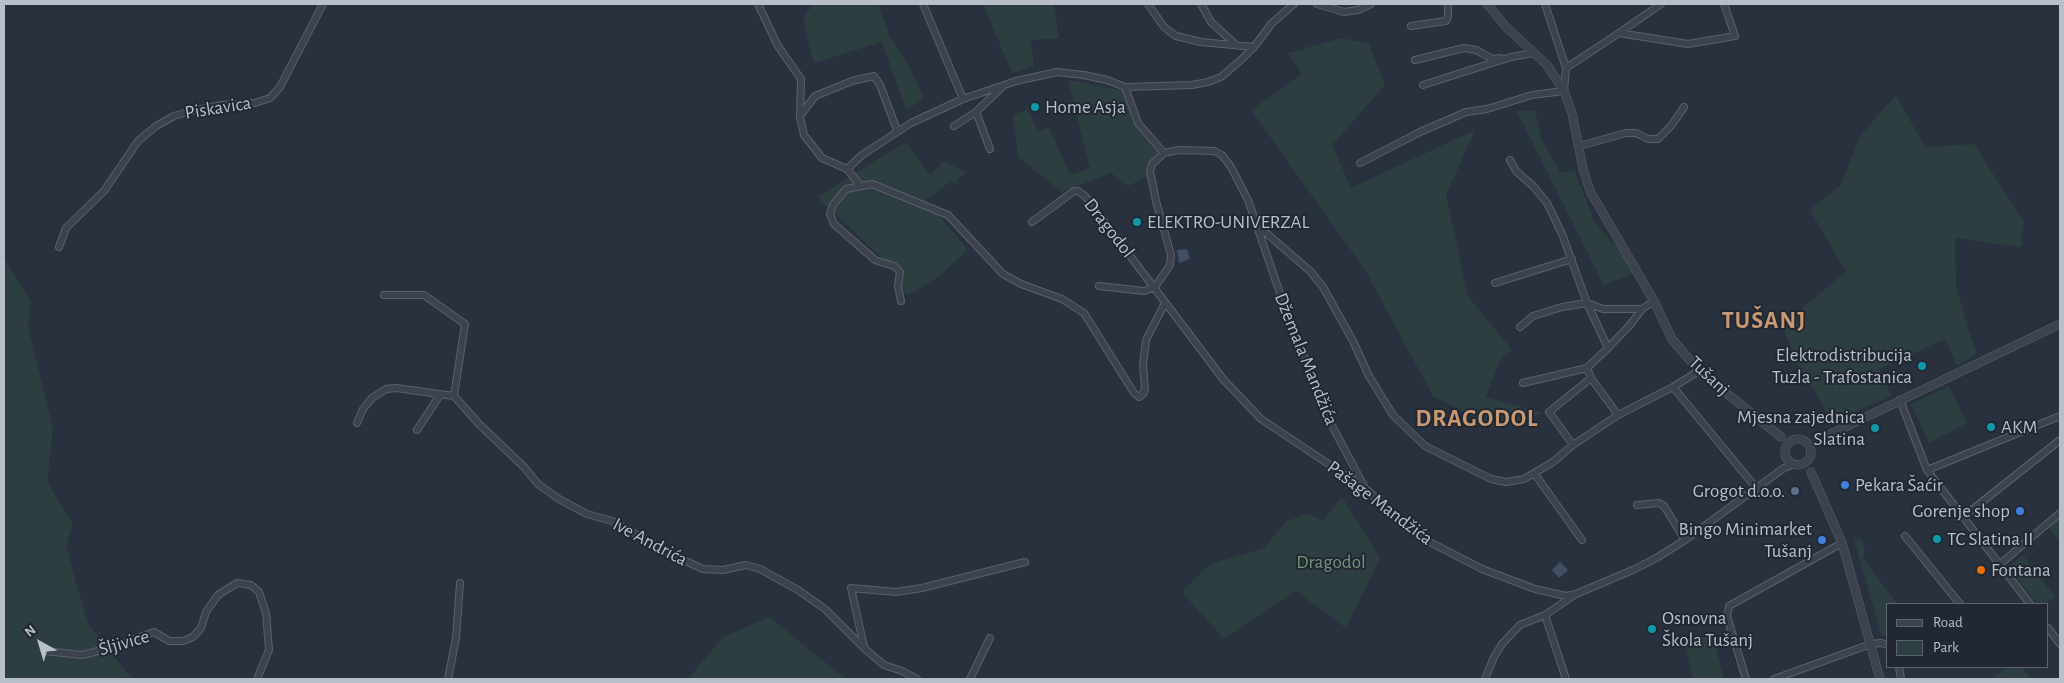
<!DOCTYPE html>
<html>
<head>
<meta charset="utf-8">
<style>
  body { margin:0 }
  #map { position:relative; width:2064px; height:683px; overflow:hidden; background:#29313e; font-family:"Alegreya Sans",sans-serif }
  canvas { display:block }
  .frame { position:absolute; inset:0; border:5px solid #b9bfc8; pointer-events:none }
  .legend { position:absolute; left:1886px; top:603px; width:162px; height:65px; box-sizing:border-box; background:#212833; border:1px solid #5e646f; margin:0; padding:6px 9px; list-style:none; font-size:15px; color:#b9bfc8 }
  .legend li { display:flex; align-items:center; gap:10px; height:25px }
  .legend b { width:25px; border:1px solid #5e646f }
  .north { position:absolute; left:15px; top:618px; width:50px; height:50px; -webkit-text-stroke:4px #212833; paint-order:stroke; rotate:321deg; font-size:14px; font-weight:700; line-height:20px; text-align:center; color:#b9bfc8 }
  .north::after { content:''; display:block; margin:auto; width:18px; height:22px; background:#b9bfc8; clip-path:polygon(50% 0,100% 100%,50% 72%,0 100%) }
</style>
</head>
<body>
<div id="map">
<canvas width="2064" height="683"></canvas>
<div class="frame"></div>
<ul class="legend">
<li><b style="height:6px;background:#3c434e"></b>Road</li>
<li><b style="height:14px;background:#2c3e40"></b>Park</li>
</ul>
<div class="north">N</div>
</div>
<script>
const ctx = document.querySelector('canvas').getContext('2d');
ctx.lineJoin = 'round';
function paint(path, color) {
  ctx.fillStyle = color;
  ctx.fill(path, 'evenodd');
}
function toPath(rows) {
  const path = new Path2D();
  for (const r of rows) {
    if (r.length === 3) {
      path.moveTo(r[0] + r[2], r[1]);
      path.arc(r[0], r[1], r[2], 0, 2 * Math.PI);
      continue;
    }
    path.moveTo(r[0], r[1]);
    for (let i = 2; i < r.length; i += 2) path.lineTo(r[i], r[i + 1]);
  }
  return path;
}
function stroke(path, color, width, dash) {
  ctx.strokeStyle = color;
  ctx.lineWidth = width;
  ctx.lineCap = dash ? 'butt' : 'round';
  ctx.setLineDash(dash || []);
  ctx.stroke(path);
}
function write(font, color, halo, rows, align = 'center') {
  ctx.font = font + ' "Alegreya Sans",sans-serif';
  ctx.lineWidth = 4;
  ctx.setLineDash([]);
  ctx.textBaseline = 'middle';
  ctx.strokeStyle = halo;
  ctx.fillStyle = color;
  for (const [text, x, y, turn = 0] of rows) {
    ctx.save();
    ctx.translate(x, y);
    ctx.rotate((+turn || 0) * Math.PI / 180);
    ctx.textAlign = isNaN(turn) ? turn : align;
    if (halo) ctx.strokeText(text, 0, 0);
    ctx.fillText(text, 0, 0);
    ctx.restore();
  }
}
const green = toPath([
  [813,4,878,4,889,35,909,66,924,99,906,110,882,42,814,63,803,18],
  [983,4,1054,4,1059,38,1031,40,1034,66,1012,73],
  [1342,38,1369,44,1385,85,1332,145,1351,188,1475,130,1446,195,1468,296,1512,350,1502,357,1485,397,1543,413,1495,429,1433,396,1365,270,1251,110,1302,74,1288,53],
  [1068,80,1126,91,1138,123,1161,147,1147,177,1128,186,1111,173,1062,192,1018,157,1013,115,1027,110,1039,131,1049,127,1070,175,1090,168],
  [1896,95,1925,147,1974,144,2024,222,2021,247,1955,238,1956,284,1968,329,1977,353,1957,366,1945,339,1879,369,1892,396,1831,422,1815,391,1803,379,1782,325,1846,272,1810,210,1841,185,1860,136],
  [1517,111,1535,111,1542,140,1560,172,1575,171,1594,221,1637,272,1604,285],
  [906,142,930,175,944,161,966,173,959,178,958,184,951,181,926,200,968,250,938,277,907,296,894,269,817,197],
  [4,258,31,302,28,328,53,429,47,482,73,524,66,546,88,624,132,679,4,679],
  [1949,386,1967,423,1929,443,1911,404],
  [1342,497,1380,558,1346,628,1296,591,1224,639,1182,592,1209,565,1264,548,1286,522,1308,513,1323,521],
  [2060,513,2060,542,2046,525],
  [1862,539,1865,548,1863,558,1897,604,1888,604,1888,634,1882,637,1854,540],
  [2023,555,2055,597,2046,604,2037,604,2008,567],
  [769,617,846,679,688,679,722,638],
  [1712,635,1724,679,1693,679,1684,642],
  [2007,667,2021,667,2032,679,1991,679]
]);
const water = toPath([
  [1187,249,1190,259,1179,263,1177,250],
  [1560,562,1568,570,1559,578,1552,570]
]);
const minor = toPath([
  [758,4,778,46,801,79,800,117,804,135,822,158,847,169,860,185],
  [923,4,963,99],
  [1148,4,1164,27,1176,36,1201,42,1254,47],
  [1201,4,1211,22,1236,45],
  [1317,4,1344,12,1358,10,1371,4],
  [1545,4,1566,68],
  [1411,26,1446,21,1448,17,1448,4],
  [1619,33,1661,4],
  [1415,60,1464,48,1476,50,1493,59,1500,58],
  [1423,85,1511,57,1534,53],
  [1125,87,1138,123,1164,153,1178,150,1214,151,1222,155,1231,167,1248,200,1284,305,1329,420,1365,488],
  [976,112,990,149],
  [800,116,815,96,852,81,874,76,880,85,897,130],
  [954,126,976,112,1002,87],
  [1579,146,1626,133,1636,133,1648,139,1658,139,1671,126,1684,107],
  [1510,160,1516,171,1534,187,1547,203,1552,213,1562,234,1587,303,1608,348,1630,325,1642,309,1654,301],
  [1360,163,1420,132,1466,112,1487,109,1532,95,1564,91,1566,68,1619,33,1688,44,1735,36,1724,4],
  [847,169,862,155,911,123,963,99,1016,81,1057,72,1084,75,1107,80,1125,87,1192,85,1208,82,1221,77,1242,59,1254,47,1272,23,1294,4],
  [1032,222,1074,191,1078,191,1085,196,1223,379,1261,419,1366,489,1400,521,1420,537,1482,569,1535,589,1566,596,1576,594,1635,569,1658,557,1685,540,1784,468,1795,464],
  [1257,225,1310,271,1323,287,1353,341,1369,376,1393,415,1425,446,1491,479,1506,482,1524,479,1553,462,1573,445,1618,415,1673,387,1699,371],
  [59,247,66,228,104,191,138,141,156,126,174,116,191,111,222,105,255,103,270,98,280,87,323,4],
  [1495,283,1572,259],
  [1099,286,1144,291,1155,287,1170,265,1171,255,1156,201,1150,171,1152,164,1164,153],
  [384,295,424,295,465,324,454,396],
  [901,301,898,286,900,272,894,266,875,260,834,224,830,214,833,205,846,189,872,184,948,215,1003,274,1021,284,1062,299,1084,313,1134,393,1139,397,1143,394,1145,389,1143,365,1146,340,1165,303],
  [1520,327,1533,316,1562,307,1587,303,1603,309,1642,309],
  [1591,378,1587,368,1608,348],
  [1523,383,1587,368],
  [1673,387,1757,489],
  [1900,400,1927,470,2030,604],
  [357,423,363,409,372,398,386,389,396,388,454,396,479,424,524,467,538,484,559,499,587,514,612,521,679,558,703,569,723,570,746,565,760,569,798,590,825,609,864,648,884,665,902,671,917,679],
  [417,430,440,395],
  [1573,445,1549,412,1591,378,1618,415],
  [1927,470,2060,416],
  [1534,473,1582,540],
  [1637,505,1659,503,1664,506,1685,540],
  [1963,517,2060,440],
  [1905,536,1960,604],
  [1999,565,2060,513],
  [1545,615,1566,679],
  [2048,628,2060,644],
  [864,647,851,588,896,592,922,588,1025,562],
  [45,651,82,655,110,648,154,632,169,641,183,641,193,637,201,628,206,612,218,595,237,583,251,585,259,592,266,613,269,650,257,679],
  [1899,667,1901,679],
  [448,679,456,638,460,583],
  [970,679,990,638],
  [1485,679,1494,657,1502,644,1520,625,1545,615,1573,596],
  [1746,679,1727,616,1729,606,1842,543],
  [1774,679,1871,644,1881,643,1888,645]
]);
const tertiary = toPath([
  [1487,4,1506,27,1547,65,1564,91,1572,113,1583,169,1590,191,1654,301,1672,339,1699,371,1781,437],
  [1798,452,13],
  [1818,440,2060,324],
  [1811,472,1842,543,1880,679]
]);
const markers = [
  [1035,107,5,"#0f9aa8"],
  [1137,222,5,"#0f9aa8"],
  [1922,366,5,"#0f9aa8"],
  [1991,427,5,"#0f9aa8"],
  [1875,428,5,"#0f9aa8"],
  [1845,485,5,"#3f7fe0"],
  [1795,491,5,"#5c6f8a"],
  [2020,511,5,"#3f7fe0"],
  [1937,539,5,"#0f9aa8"],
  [1822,540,5,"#3f7fe0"],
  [1981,570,5,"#e8710a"],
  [1652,629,5,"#0f9aa8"]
];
const poiNames = [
  ["Home Asja",1045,107],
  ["ELEKTRO-UNIVERZAL",1147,222],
  ["Elektrodistribucija",1912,355,"right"],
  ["Tuzla - Trafostanica",1912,377,"right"],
  ["Mjesna zajednica",1865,417,"right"],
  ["Slatina",1865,439,"right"],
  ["AKM",2001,427],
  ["Pekara Šaćir",1855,485],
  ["Grogot d.o.o.",1785,491,"right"],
  ["Gorenje shop",2010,511,"right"],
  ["Bingo Minimarket",1812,529,"right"],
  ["Tušanj",1812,551,"right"],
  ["TC Slatina II",1947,539],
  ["Fontana",1991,570],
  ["Osnovna",1662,618],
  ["Škola Tušanj",1662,640]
];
const streetNames = [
  ["Piskavica",218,108,-9],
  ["Dragodol",1109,228,52],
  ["Džemala Mandžića",1306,359,68],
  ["Tušanj",1709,376,43],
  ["Pašage Mandžića",1380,503,37],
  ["Ive Andrića",650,542,28],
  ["Šljivice",124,643,-16]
];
const parkNames = [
  ["Dragodol",1331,562]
];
const districtNames = [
  ["TUŠANJ",1764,321],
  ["DRAGODOL",1477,419]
];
paint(green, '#2c3e40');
paint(water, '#414f65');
stroke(minor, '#5a616b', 8);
stroke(tertiary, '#5a616b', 9);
stroke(minor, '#3c434e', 6);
stroke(tertiary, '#3c434e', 8);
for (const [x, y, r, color] of markers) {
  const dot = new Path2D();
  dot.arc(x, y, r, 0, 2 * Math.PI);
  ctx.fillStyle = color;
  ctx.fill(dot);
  stroke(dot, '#212833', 2);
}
write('19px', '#b9bfc8', '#212833', poiNames, 'left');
write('19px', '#b9bfc8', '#212833', streetNames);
write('19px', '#73977b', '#212833', parkNames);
ctx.letterSpacing = '1px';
write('bold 24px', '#c99973', '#212833', districtNames);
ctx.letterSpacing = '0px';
</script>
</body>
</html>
